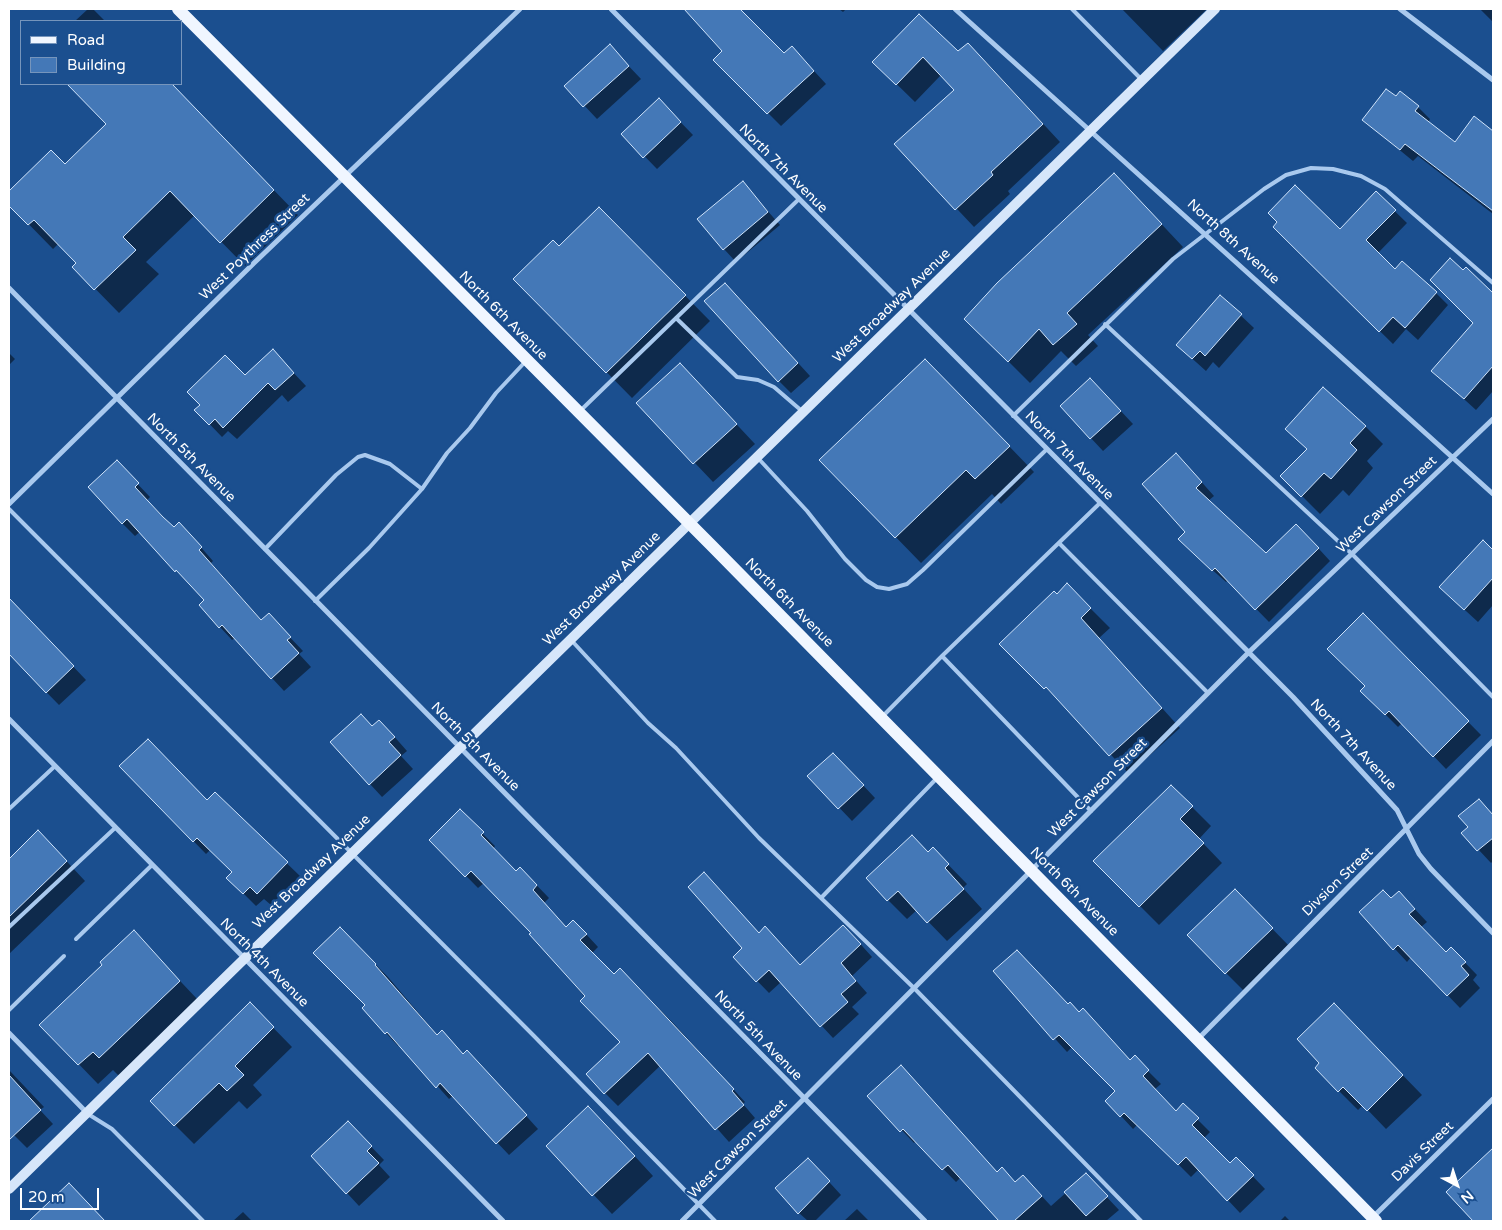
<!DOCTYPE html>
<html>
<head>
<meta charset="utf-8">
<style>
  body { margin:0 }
  #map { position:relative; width:1502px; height:1230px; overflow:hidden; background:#1b4f8f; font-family:"Varela Round",sans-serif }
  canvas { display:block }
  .frame { position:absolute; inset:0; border:10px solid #fff; pointer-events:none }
  .legend { position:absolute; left:20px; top:20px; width:162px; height:65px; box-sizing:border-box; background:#1b4f8f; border:1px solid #7695bc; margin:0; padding:6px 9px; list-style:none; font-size:15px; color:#fff }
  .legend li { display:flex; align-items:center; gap:10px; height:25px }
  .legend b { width:25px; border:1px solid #7695bc }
  .north { position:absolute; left:1432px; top:1160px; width:50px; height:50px; -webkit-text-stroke:4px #1b4f8f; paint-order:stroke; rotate:140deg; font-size:14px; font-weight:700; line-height:20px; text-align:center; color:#fff }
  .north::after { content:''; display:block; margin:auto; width:18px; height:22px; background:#fff; clip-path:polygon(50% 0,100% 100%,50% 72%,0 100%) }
  .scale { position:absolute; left:20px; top:1188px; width:79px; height:22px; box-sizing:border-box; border:2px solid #fff; border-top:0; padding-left:6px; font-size:15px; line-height:18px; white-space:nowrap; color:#fff; -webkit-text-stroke:4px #1b4f8f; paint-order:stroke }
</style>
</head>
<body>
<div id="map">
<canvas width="1502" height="1230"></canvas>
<div class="frame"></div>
<ul class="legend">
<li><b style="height:6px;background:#f0f6ff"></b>Road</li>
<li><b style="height:14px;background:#4478b7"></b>Building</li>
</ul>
<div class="north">N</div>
<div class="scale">20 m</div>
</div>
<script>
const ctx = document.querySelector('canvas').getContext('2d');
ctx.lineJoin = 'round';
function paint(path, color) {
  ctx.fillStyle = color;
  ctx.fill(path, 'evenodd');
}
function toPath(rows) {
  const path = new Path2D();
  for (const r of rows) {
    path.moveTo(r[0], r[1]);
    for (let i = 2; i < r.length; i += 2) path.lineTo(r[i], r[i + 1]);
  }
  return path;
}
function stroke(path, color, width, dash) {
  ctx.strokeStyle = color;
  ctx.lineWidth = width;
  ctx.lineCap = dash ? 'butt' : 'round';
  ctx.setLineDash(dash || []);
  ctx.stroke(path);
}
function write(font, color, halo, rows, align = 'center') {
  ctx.font = font + ' "Varela Round",sans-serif';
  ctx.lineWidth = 5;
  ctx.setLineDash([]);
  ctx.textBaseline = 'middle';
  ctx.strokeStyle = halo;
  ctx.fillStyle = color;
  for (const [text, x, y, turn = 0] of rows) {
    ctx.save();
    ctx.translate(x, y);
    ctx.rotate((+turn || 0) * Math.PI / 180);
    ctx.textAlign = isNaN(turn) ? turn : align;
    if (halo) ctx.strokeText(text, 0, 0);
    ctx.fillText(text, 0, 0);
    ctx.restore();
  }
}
const shadow = toPath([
  [88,9,93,9,105,21,75,21],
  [686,9,726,9,745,30,784,54,804,60,826,84,781,126,715,60,724,51],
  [839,9,846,9,843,12],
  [1122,9,1207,9,1163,51],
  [1480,9,1493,9,1493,22],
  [958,53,986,62,1060,142,1008,191,1010,194,974,227,896,144,955,90,941,75,915,102,874,62],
  [622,59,641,79,597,119,566,86],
  [83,84,171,84,298,215,245,266,195,215,146,262,159,274,119,313,74,267,78,263,59,243,53,249,9,204,9,193,51,151,65,166,108,124,76,91],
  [1396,98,1418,107,1430,119,1428,123,1455,143,1475,118,1493,132,1493,214,1418,156,1413,161,1363,120],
  [659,100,693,135,657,169,623,134],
  [743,183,780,225,736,262,724,249],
  [1376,193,1407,223,1378,253,1395,271,1436,293,1448,305,1418,340,1406,329,1393,344,1274,227,1340,230],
  [1136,197,1183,247,1088,335,1098,346,1076,366,1061,351,1030,383,987,340],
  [599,208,710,321,632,398,515,279,559,248],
  [1466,268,1493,295,1493,391,1476,410,1433,371,1475,323,1463,272],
  [1220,296,1254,328,1219,368,1213,362,1206,371,1177,345],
  [738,297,810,376,791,393,779,381],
  [273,351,306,386,288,402,282,395,237,439,228,431,222,437,196,410,245,377],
  [9,353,15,359,9,365],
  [680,364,755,444,713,482,638,403],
  [950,385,1034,472,1001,504,992,494,921,563,821,460],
  [1103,392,1133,424,1103,451,1061,406],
  [1365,426,1383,444,1367,461,1373,468,1349,496,1343,490,1320,514,1282,476],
  [1189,468,1214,496,1208,501,1266,555,1309,538,1330,561,1269,622,1228,580,1226,582,1192,552,1186,532],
  [129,475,150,497,147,500,174,528,191,536,213,561,211,563,262,621,281,628,303,651,299,654,311,667,284,691,235,638,232,640,220,627,206,601,141,531,135,536,122,523],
  [1483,542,1493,551,1493,605,1478,622,1454,600],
  [1067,585,1110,628,1099,638,1180,728,1129,774,1065,706,1001,644],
  [9,599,86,680,59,705,9,654],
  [1363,615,1481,735,1446,769,1402,723,1398,727,1362,691,1367,687],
  [373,728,392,734,407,751,401,756,413,769,382,797,370,784],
  [121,766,207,802,215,794,300,876,271,905,264,899,256,906,228,878,234,872,211,849,206,854],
  [846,767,875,798,852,821,809,776],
  [1171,786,1211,826,1199,839,1222,863,1159,925,1095,861],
  [1479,800,1493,815,1493,861,1491,863,1463,833,1469,827],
  [460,811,495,846,493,849,516,872,520,868,549,898,544,903,567,928,586,934,598,947,592,953,614,975,620,969,675,1025,745,1102,743,1104,755,1118,729,1142,661,1065,618,1106,605,1093,588,1074,622,1042,532,933,484,883,478,888,431,840],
  [933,849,967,884,963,888,982,909,947,941,917,910,907,919,888,900],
  [57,851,85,881,9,954,9,855,11,858],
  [1391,900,1412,906,1427,922,1421,927,1446,953,1451,948,1477,975,1473,980,1480,988,1460,1008,1411,957,1407,962,1361,912],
  [1254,910,1291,948,1245,992,1226,973],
  [340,929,388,977,438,1036,442,1032,464,1055,480,1065,538,1129,509,1155,453,1096,449,1099,400,1044,398,1046,386,1033,367,1005],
  [134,932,198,1000,119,1076,113,1070,98,1084,41,1025,104,965],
  [759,934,801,966,855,938,872,957,852,976,867,993,852,1007,859,1014,833,1038,781,982,769,993,734,957],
  [995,972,1068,1005,1131,1061,1147,1070,1161,1084,1155,1089,1176,1112,1183,1105,1210,1132,1204,1138,1230,1165,1236,1159,1265,1189,1240,1213,1199,1169,1191,1177,1138,1124,1133,1129,1121,1116,1117,1091,1073,1046,1067,1052],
  [250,1004,292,1047,253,1085,262,1095,247,1109,239,1101,194,1144,151,1101],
  [1353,1024,1422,1095,1386,1129,1363,1105,1358,1110,1339,1091],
  [9,1070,44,1107,40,1110,53,1124,27,1148,9,1130],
  [869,1096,997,1173,1016,1183,1035,1189,1051,1206,1086,1175,1119,1210,1106,1221,1002,1221,961,1177,956,1182,916,1141,914,1143],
  [607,1126,653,1176,612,1214,547,1146],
  [361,1136,384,1160,379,1165,390,1177,359,1206,347,1193],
  [1487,1155,1493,1162,1493,1221,1475,1221,1448,1192],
  [820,1172,841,1195,815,1221,808,1221,799,1213],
  [69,1185,104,1221,31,1221],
  [857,1209,869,1221,844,1221],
  [243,1212,252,1221,233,1221],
  [1285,1216,1290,1221,1280,1221]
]);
const building = toPath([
  [684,9,740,9,784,53,792,46,814,71,767,114,713,60,722,51,684,9],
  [919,14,958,51,968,43,1043,124,991,172,993,175,955,210,894,144,954,90,923,57,896,85,872,62,919,14],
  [610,44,629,66,583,107,564,86,610,44],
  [67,84,172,84,274,190,220,243,170,191,123,237,136,250,94,290,72,267,76,263,34,220,28,225,9,206,9,191,51,150,65,164,106,124,67,84],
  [1386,89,1396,96,1400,91,1419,106,1415,111,1455,142,1474,116,1493,131,1493,211,1405,144,1400,150,1362,120,1386,89],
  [659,98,681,122,643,158,621,134,659,98],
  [1114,173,1162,224,1067,313,1077,324,1053,345,1039,329,1008,362,964,319,997,283,1114,173],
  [743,181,768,212,723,250,697,219,743,181],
  [1295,185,1340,229,1376,191,1396,210,1366,240,1395,269,1402,261,1437,292,1405,328,1393,317,1379,332,1273,227,1277,222,1268,213,1295,185],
  [599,207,686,295,606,373,513,279,553,240,559,246,599,207],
  [1450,258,1463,270,1466,267,1493,293,1493,366,1464,399,1431,371,1473,323,1430,280,1450,258],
  [725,283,798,363,778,382,704,301,725,283],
  [1220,295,1242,314,1205,356,1200,351,1192,359,1176,345,1220,295],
  [273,349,294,373,275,390,268,383,223,428,215,419,209,425,194,410,200,405,187,392,225,355,245,375,273,349],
  [925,359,1010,446,975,479,966,470,895,538,819,460,925,359],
  [680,363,737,424,693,464,636,403,680,363],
  [1090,378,1121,411,1090,439,1060,406,1090,378],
  [1323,387,1366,426,1350,443,1357,450,1331,479,1324,473,1301,497,1280,476,1307,449,1285,429,1323,387],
  [1176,453,1202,482,1196,488,1266,553,1296,524,1319,548,1255,610,1215,568,1212,571,1178,539,1185,532,1142,484,1176,453],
  [117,460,139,483,135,487,163,517,174,527,179,522,202,547,199,550,261,620,269,613,291,637,287,640,299,653,271,679,222,625,219,628,199,605,204,600,176,570,175,572,127,519,122,524,88,487,117,460],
  [1483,540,1493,550,1493,578,1464,610,1439,587,1483,540],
  [1067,583,1091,608,1081,618,1162,708,1109,756,1046,687,1044,689,999,644,1054,591,1057,594,1067,583],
  [9,598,74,666,46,693,9,654,9,598],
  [1363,613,1469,721,1433,757,1389,711,1385,715,1360,691,1365,686,1327,649,1363,613],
  [361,714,372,726,379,720,395,737,389,742,401,755,369,785,330,742,361,714],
  [148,739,207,800,215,792,288,862,257,894,250,887,243,894,226,878,232,872,197,838,193,842,119,766,148,739],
  [833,753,864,785,838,809,807,776,833,753],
  [1171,785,1193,806,1180,819,1204,843,1139,907,1093,861,1171,785],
  [1479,799,1493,815,1493,838,1477,851,1461,833,1468,827,1458,816,1479,799],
  [460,809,484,832,481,835,516,871,520,867,537,885,533,890,566,927,573,920,587,934,580,940,614,974,620,968,734,1089,732,1091,744,1105,715,1130,648,1053,604,1094,586,1074,620,1042,580,1001,585,996,529,934,531,933,471,871,465,877,429,840,460,809],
  [38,830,67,861,9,917,9,859,38,830],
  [912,835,928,852,933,847,949,864,945,868,964,889,927,923,898,891,887,901,866,878,912,835],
  [704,872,759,933,765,926,800,965,843,925,861,944,841,963,856,981,841,994,848,1002,820,1027,769,970,756,982,733,957,742,948,688,887,704,872],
  [1235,889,1273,928,1225,974,1187,935,1235,889],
  [1383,890,1391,898,1399,891,1415,909,1409,914,1446,952,1451,947,1466,962,1461,966,1469,975,1447,996,1398,945,1393,950,1359,912,1383,890],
  [340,927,376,964,375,965,437,1035,442,1030,463,1054,467,1050,527,1115,496,1144,440,1083,436,1088,387,1032,385,1034,362,1008,365,1005,313,953,340,927],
  [134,930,180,981,99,1058,93,1052,78,1065,39,1025,102,965,100,962,134,930],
  [1017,950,1068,1004,1070,1002,1079,1012,1083,1008,1130,1060,1135,1055,1149,1070,1143,1076,1176,1111,1183,1103,1199,1118,1192,1125,1230,1163,1236,1157,1254,1175,1227,1201,1186,1157,1178,1165,1124,1113,1120,1117,1105,1101,1115,1091,1059,1035,1053,1040,993,971,1017,950],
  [250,1002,274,1027,235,1066,244,1075,227,1091,219,1083,174,1126,150,1101,250,1002],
  [1334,1003,1403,1075,1367,1111,1343,1087,1338,1092,1315,1068,1319,1063,1297,1039,1334,1003],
  [901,1065,997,1172,1002,1167,1015,1182,1023,1175,1042,1196,1014,1221,999,1221,948,1165,942,1170,903,1129,900,1132,867,1096,901,1065],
  [9,1075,41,1110,9,1140,9,1075],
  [588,1106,635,1156,592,1196,546,1146,588,1106],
  [348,1121,372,1146,367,1151,379,1163,346,1194,311,1156,348,1121],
  [1493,1148,1493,1221,1473,1221,1446,1192,1493,1148],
  [808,1158,830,1181,798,1214,775,1188,808,1158],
  [1086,1173,1108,1196,1086,1216,1064,1192,1086,1173],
  [69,1183,105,1221,29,1221,69,1183]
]);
const lane = toPath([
  [1072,9,1142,80],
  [676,318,737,377,758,380,774,387,803,412],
  [1105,324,1352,554,1493,697],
  [580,411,798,200],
  [1013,416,1173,259,1264,189,1286,175,1311,168,1333,169,1361,176,1385,189,1493,283],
  [757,457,807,511,845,559,866,580,877,587,889,589,907,584,923,570,1046,450],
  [9,509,534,1036,715,1221],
  [1059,543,1208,693],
  [265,549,336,475,358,457,365,455,390,464,422,489],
  [315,601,369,548,422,489,447,453,470,428,496,393,525,362],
  [572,641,648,723,676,748,759,838,915,989,1141,1221],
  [942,656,1100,503],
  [882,717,942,656,1091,811],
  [9,809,55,766],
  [821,898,937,778],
  [9,927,115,828],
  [76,939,152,865],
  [9,1010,64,956],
  [88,1114,112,1129,203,1221]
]);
const street = toPath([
  [611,9,1293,697,1397,810,1419,854,1431,869,1493,933],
  [955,9,1493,494],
  [1400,9,1493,80],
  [9,288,925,1221],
  [9,504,254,263,520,9],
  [9,719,503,1221],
  [9,1033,87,1113],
  [1198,1039,1493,741],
  [1372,1218,1493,1099],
  [682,1221,1248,653,1493,419]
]);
const secondary = toPath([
  [9,1189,1215,9]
]);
const primary = toPath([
  [178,9,713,547,1376,1221]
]);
const streetNames = [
  ["North 7th Avenue",783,169,45],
  ["North 8th Avenue",1233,242,42],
  ["West Poythress Street",255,247,-44],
  ["West Broadway Avenue",892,306,-44],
  ["North 6th Avenue",503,316,45],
  ["North 7th Avenue",1069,456,45],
  ["North 5th Avenue",191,458,45],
  ["West Cawson Street",1387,505,-44],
  ["West Broadway Avenue",602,589,-44],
  ["North 6th Avenue",789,603,45],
  ["North 7th Avenue",1353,745,47],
  ["North 5th Avenue",475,747,45],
  ["West Cawson Street",1098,788,-45],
  ["West Broadway Avenue",312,872,-44],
  ["Divsion Street",1338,882,-44],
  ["North 6th Avenue",1074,892,45],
  ["North 4th Avenue",264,963,45],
  ["North 5th Avenue",758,1036,46],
  ["West Cawson Street",738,1149,-45],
  ["Davis Street",1423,1152,-44]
];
paint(shadow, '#0007');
paint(building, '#4478b7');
stroke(building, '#cfe3fa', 1);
stroke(lane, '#a9c9ee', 4);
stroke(street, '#a9c9ee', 5);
stroke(secondary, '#d6e6fa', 10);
stroke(primary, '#f0f6ff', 12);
write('14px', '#fff', '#1b4f8f', streetNames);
</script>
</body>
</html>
